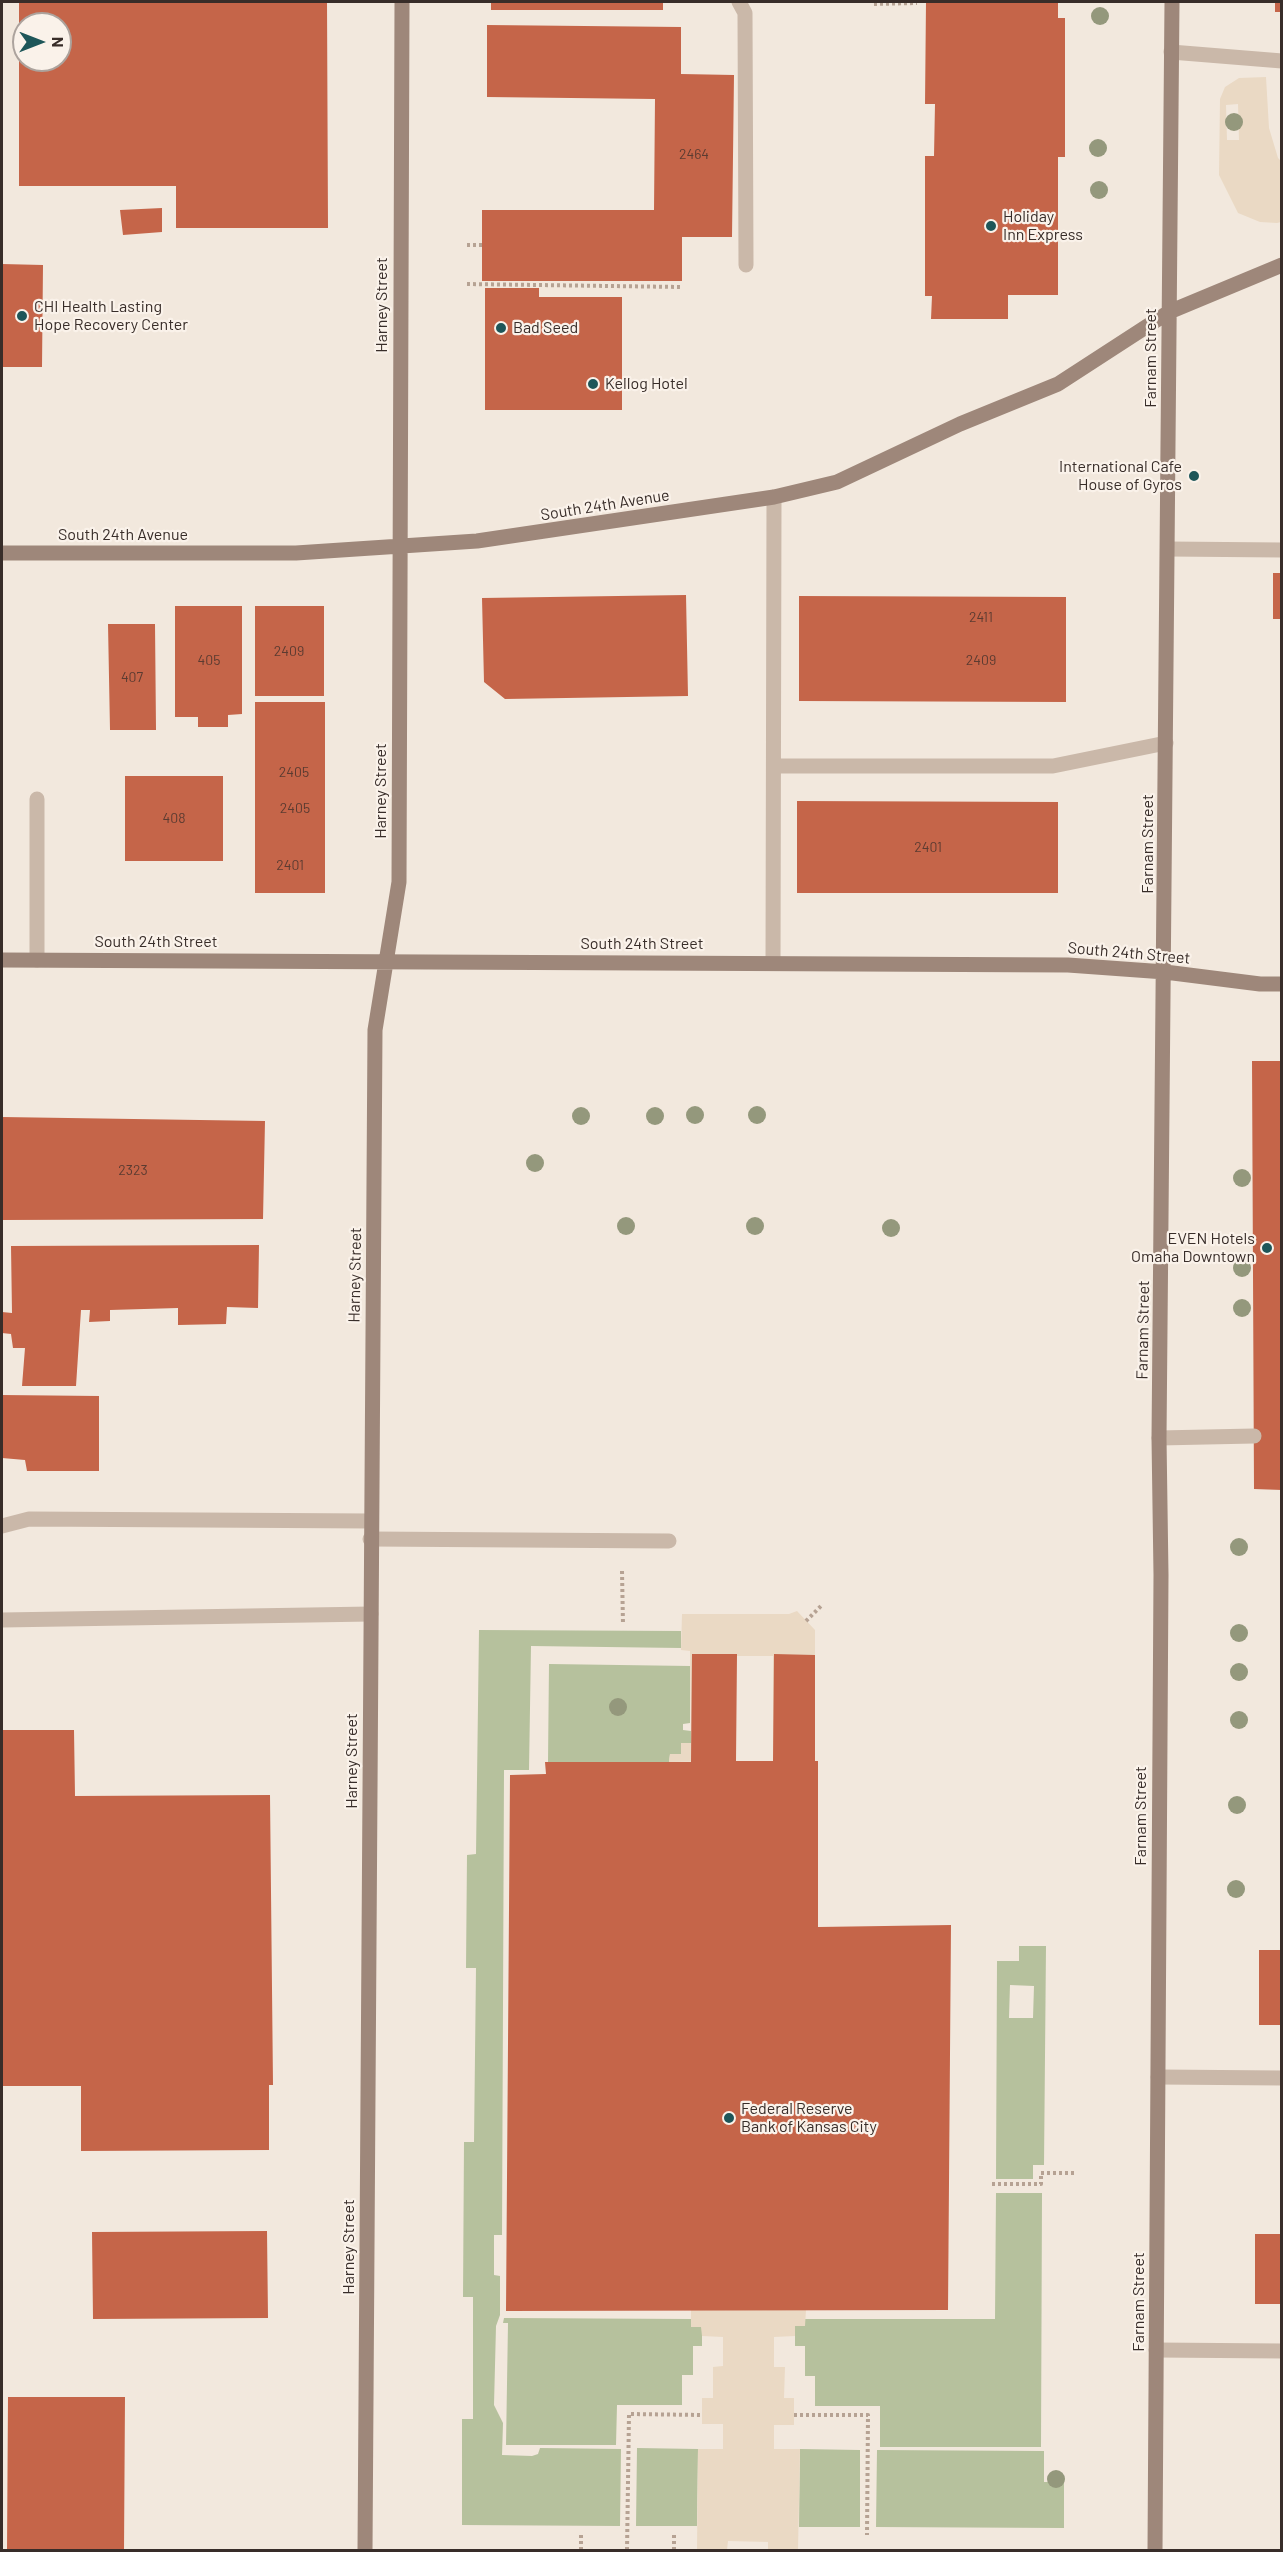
<!DOCTYPE html>
<html>
<head>
<meta charset="utf-8">
<style>
  body { margin:0 }
  #map { position:relative; width:1283px; height:2552px; overflow:hidden; background:#f2e8dd; font-family:Barlow,sans-serif }
  canvas { display:block }
  .frame { position:absolute; inset:0; border:3px solid #382d29; pointer-events:none }
  .north { position:absolute; left:12px; top:12px; width:60px; height:60px; box-sizing:border-box; background:#faf2ea; border:2px solid #aca39d; border-radius:50%; rotate:90deg; font-size:16px; font-weight:700; line-height:24px; text-align:center; color:#382d29 }
  .north::after { content:''; display:block; margin:auto; width:21px; height:27px; background:#1e5659; clip-path:polygon(50% 0,100% 100%,50% 72%,0 100%) }
</style>
</head>
<body>
<div id="map">
<canvas width="1283" height="2552"></canvas>
<div class="frame"></div>
<div class="north">N</div>
</div>
<script>
const ctx = document.querySelector('canvas').getContext('2d');
ctx.lineJoin = 'round';
function paint(path, color) {
  ctx.fillStyle = color;
  ctx.fill(path, 'evenodd');
}
function toPath(rows) {
  const path = new Path2D();
  for (const r of rows) {
    path.moveTo(r[0], r[1]);
    for (let i = 2; i < r.length; i += 2) path.lineTo(r[i], r[i + 1]);
  }
  return path;
}
function stroke(path, color, width, dash) {
  ctx.strokeStyle = color;
  ctx.lineWidth = width;
  ctx.lineCap = dash ? 'butt' : 'round';
  ctx.setLineDash(dash || []);
  ctx.stroke(path);
}
function write(font, color, halo, rows, align = 'center') {
  ctx.font = font + ' Barlow,sans-serif';
  ctx.lineWidth = 4.5;
  ctx.setLineDash([]);
  ctx.textBaseline = 'middle';
  ctx.strokeStyle = halo;
  ctx.fillStyle = color;
  for (const [text, x, y, turn = 0] of rows) {
    ctx.save();
    ctx.translate(x, y);
    ctx.rotate((+turn || 0) * Math.PI / 180);
    ctx.textAlign = isNaN(turn) ? turn : align;
    if (halo) ctx.strokeText(text, 0, 0);
    ctx.fillText(text, 0, 0);
    ctx.restore();
  }
}
const green = toPath([
  [479,1630,681,1631,681,1648,531,1646,529,1770,504,1770,502,2235,494,2235,494,2275,500,2276,500,2315,496,2326,494,2405,503,2423,502,2455,532,2456,538,2454,540,2448,621,2449,620,2526,462,2525,462,2419,473,2419,473,2297,463,2297,464,2142,474,2142,476,1968,466,1968,467,1855,476,1854],
  [549,1664,690,1666,690,1723,683,1724,683,1730,691,1731,691,1743,681,1754,670,1754,669,1762,548,1762],
  [1019,1946,1046,1946,1044,2165,1033,2165,1033,2179,996,2179,997,1961,1019,1961],
  [1010,1985,1034,1986,1033,2018,1009,2018],
  [996,2193,1042,2193,1041,2447,880,2447,880,2406,815,2406,815,2376,805,2376,805,2346,795,2346,795,2326,805,2326,805,2319,995,2319],
  [504,2318,691,2319,691,2327,702,2327,702,2346,693,2346,693,2375,682,2375,682,2405,617,2405,616,2445,506,2445,508,2323,503,2323],
  [637,2448,698,2449,697,2526,636,2526],
  [800,2449,860,2450,860,2527,799,2527],
  [877,2450,1044,2451,1044,2482,1064,2482,1064,2528,876,2527]
]);
const plaza = toPath([
  [1266,77,1269,128,1278,158,1281,161,1281,222,1277,223,1260,222,1238,213,1219,175,1220,99,1225,87,1239,78],
  [1238,104,1239,140,1227,140,1226,105],
  [797,1611,815,1630,815,1761,773,1761,773,1656,734,1656,735,1761,669,1762,670,1754,681,1754,681,1743,691,1743,690,1651,681,1650,682,1614,789,1614],
  [691,2310,806,2310,805,2326,795,2326,795,2336,774,2337,774,2367,785,2367,784,2398,794,2398,794,2425,774,2425,774,2449,800,2449,798,2550,768,2550,768,2542,728,2541,727,2550,697,2550,698,2449,723,2449,723,2424,702,2424,702,2398,713,2398,713,2367,723,2366,723,2337,702,2336,701,2327,691,2327]
]);
const building = toPath([
  [19,2,327,2,328,228,176,228,176,186,19,186],
  [24,24,60,24,60,60,24,60],
  [491,2,663,2,663,10,491,10],
  [926,2,1058,2,1058,18,1065,18,1065,157,1058,157,1058,295,1008,295,1008,319,931,319,932,296,925,296,925,156,934,156,935,104,925,104],
  [1275,2,1282,2,1282,12,1275,12],
  [487,25,681,27,681,74,734,75,732,237,682,237,682,281,482,281,482,210,654,210,655,99,487,97],
  [162,208,162,232,123,235,120,210],
  [2,264,43,265,42,367,2,367],
  [485,288,539,288,539,297,622,297,622,410,485,410],
  [1273,573,1282,573,1282,619,1273,619],
  [686,595,688,696,505,699,484,682,482,598],
  [799,596,1066,597,1066,702,799,701],
  [175,606,242,606,242,714,228,715,228,727,198,727,198,717,175,717],
  [255,606,324,606,324,696,255,696],
  [108,624,155,624,156,730,110,730],
  [255,702,325,702,325,893,255,893],
  [125,776,223,776,223,861,125,861],
  [797,801,1058,802,1058,893,797,893],
  [1252,1061,1282,1061,1282,1490,1254,1489],
  [2,1117,265,1121,263,1219,2,1220],
  [259,1245,258,1308,227,1307,226,1324,178,1325,178,1308,110,1310,110,1321,89,1322,90,1310,81,1310,76,1386,22,1386,25,1348,13,1348,11,1334,2,1333,2,1312,12,1313,11,1246],
  [2,1395,99,1396,99,1471,27,1471,25,1460,2,1458],
  [692,1654,737,1654,736,1761,773,1761,774,1654,815,1655,815,1761,818,1761,818,1927,951,1925,948,2310,506,2311,510,1775,546,1774,545,1762,691,1762],
  [2,1730,74,1730,75,1796,270,1795,273,2085,269,2085,269,2150,81,2151,81,2086,2,2086],
  [1259,1950,1282,1950,1282,2025,1259,2025],
  [267,2231,268,2318,93,2319,92,2232],
  [1255,2234,1282,2234,1282,2304,1255,2304],
  [8,2397,125,2397,124,2550,7,2550]
]);
const path = toPath([
  [874,4,917,3],
  [467,245,482,245],
  [467,284,681,287],
  [622,1571,623,1624],
  [806,1621,822,1605],
  [992,2184,1041,2184,1041,2173,1076,2173],
  [794,2415,868,2415,867,2535],
  [581,2550,581,2534],
  [627,2550,629,2414,702,2415],
  [674,2550,674,2534]
]);
const lane = toPath([
  [739,2,745,13,746,265],
  [1171,52,1282,61],
  [1168,549,1282,550],
  [774,766,1053,766,1166,743],
  [37,960,37,799],
  [773,963,774,497],
  [1159,1438,1254,1436],
  [2,1526,29,1519,370,1521],
  [370,1539,669,1541],
  [2,1620,371,1614],
  [1158,2077,1282,2078],
  [1156,2350,1282,2351]
]);
const secondary = toPath([
  [2,553,296,553,477,541,774,497,837,482,960,424,1058,384,1169,312,1282,265],
  [2,960,1068,965,1165,972,1260,984,1282,984],
  [365,2550,375,1030,399,882,402,2],
  [1155,2550,1161,1575,1159,1438,1172,2]
]);
const trees = [
  [1100,16],
  [1234,122],
  [1098,148],
  [1099,190],
  [695,1115],
  [757,1115],
  [581,1116],
  [655,1116],
  [535,1163],
  [1242,1178],
  [626,1226],
  [755,1226],
  [891,1228],
  [1242,1268],
  [1242,1308],
  [1239,1547],
  [1239,1633],
  [1239,1672],
  [618,1707],
  [1239,1720],
  [1237,1805],
  [1236,1889],
  [1056,2479]
];
const markers = [
  [991,226,6,"#1e5659"],
  [22,316,6,"#1e5659"],
  [501,328,6,"#1e5659"],
  [593,384,6,"#1e5659"],
  [1194,476,6,"#1e5659"],
  [1267,1248,6,"#1e5659"],
  [729,2118,6,"#1e5659"]
];
const numberNames = [
  ["2464",694,154],
  ["2411",981,617],
  ["2409",289,651],
  ["405",209,660],
  ["2409",981,660],
  ["407",132,677],
  ["2405",294,772],
  ["2405",295,808],
  ["408",174,818],
  ["2401",928,847],
  ["2401",290,865],
  ["2323",133,1170]
];
const poiNames = [
  ["Holiday",1003,217],
  ["Inn Express",1003,235],
  ["CHI Health Lasting",34,307],
  ["Hope Recovery Center",34,325],
  ["Bad Seed",513,328],
  ["Kellog Hotel",605,384],
  ["International Cafe",1182,467,"right"],
  ["House of Gyros",1182,485,"right"],
  ["EVEN Hotels",1255,1239,"right"],
  ["Omaha Downtown",1255,1257,"right"],
  ["Federal Reserve",741,2109],
  ["Bank of Kansas City",741,2127]
];
const streetNames = [
  ["Harney Street",382,305,-90],
  ["Farnam Street",1151,358,-90],
  ["South 24th Avenue",605,505,-9],
  ["South 24th Avenue",123,535],
  ["Harney Street",381,791,-90],
  ["Farnam Street",1148,844,-90],
  ["South 24th Street",156,942],
  ["South 24th Street",642,944],
  ["South 24th Street",1129,953,5],
  ["Harney Street",355,1275,-89],
  ["Farnam Street",1143,1330,-89],
  ["Harney Street",352,1761,-90],
  ["Farnam Street",1141,1816,-90],
  ["Harney Street",349,2247,-90],
  ["Farnam Street",1139,2302,-90]
];
paint(green, '#b6c19d');
paint(plaza, '#ead9c4');
paint(building, '#c56549');
stroke(path, '#b6a293', 4, [3, 3]);
stroke(lane, '#cab8a9', 15);
stroke(secondary, '#9e877a', 15);
ctx.fillStyle = '#94987c';
for (const [x, y] of trees) {
  ctx.beginPath();
  ctx.arc(x, y, 9, 0, 2 * Math.PI);
  ctx.fill();
}
for (const [x, y, r, color] of markers) {
  const dot = new Path2D();
  dot.arc(x, y, r, 0, 2 * Math.PI);
  ctx.fillStyle = color;
  ctx.fill(dot);
  stroke(dot, '#faf2ea', 2);
}
write('14px', '#5b3b31', null, numberNames);
write('16px', '#382d29', '#faf2ea', poiNames, 'left');
write('16px', '#382d29', '#faf2ea', streetNames);
</script>
</body>
</html>
